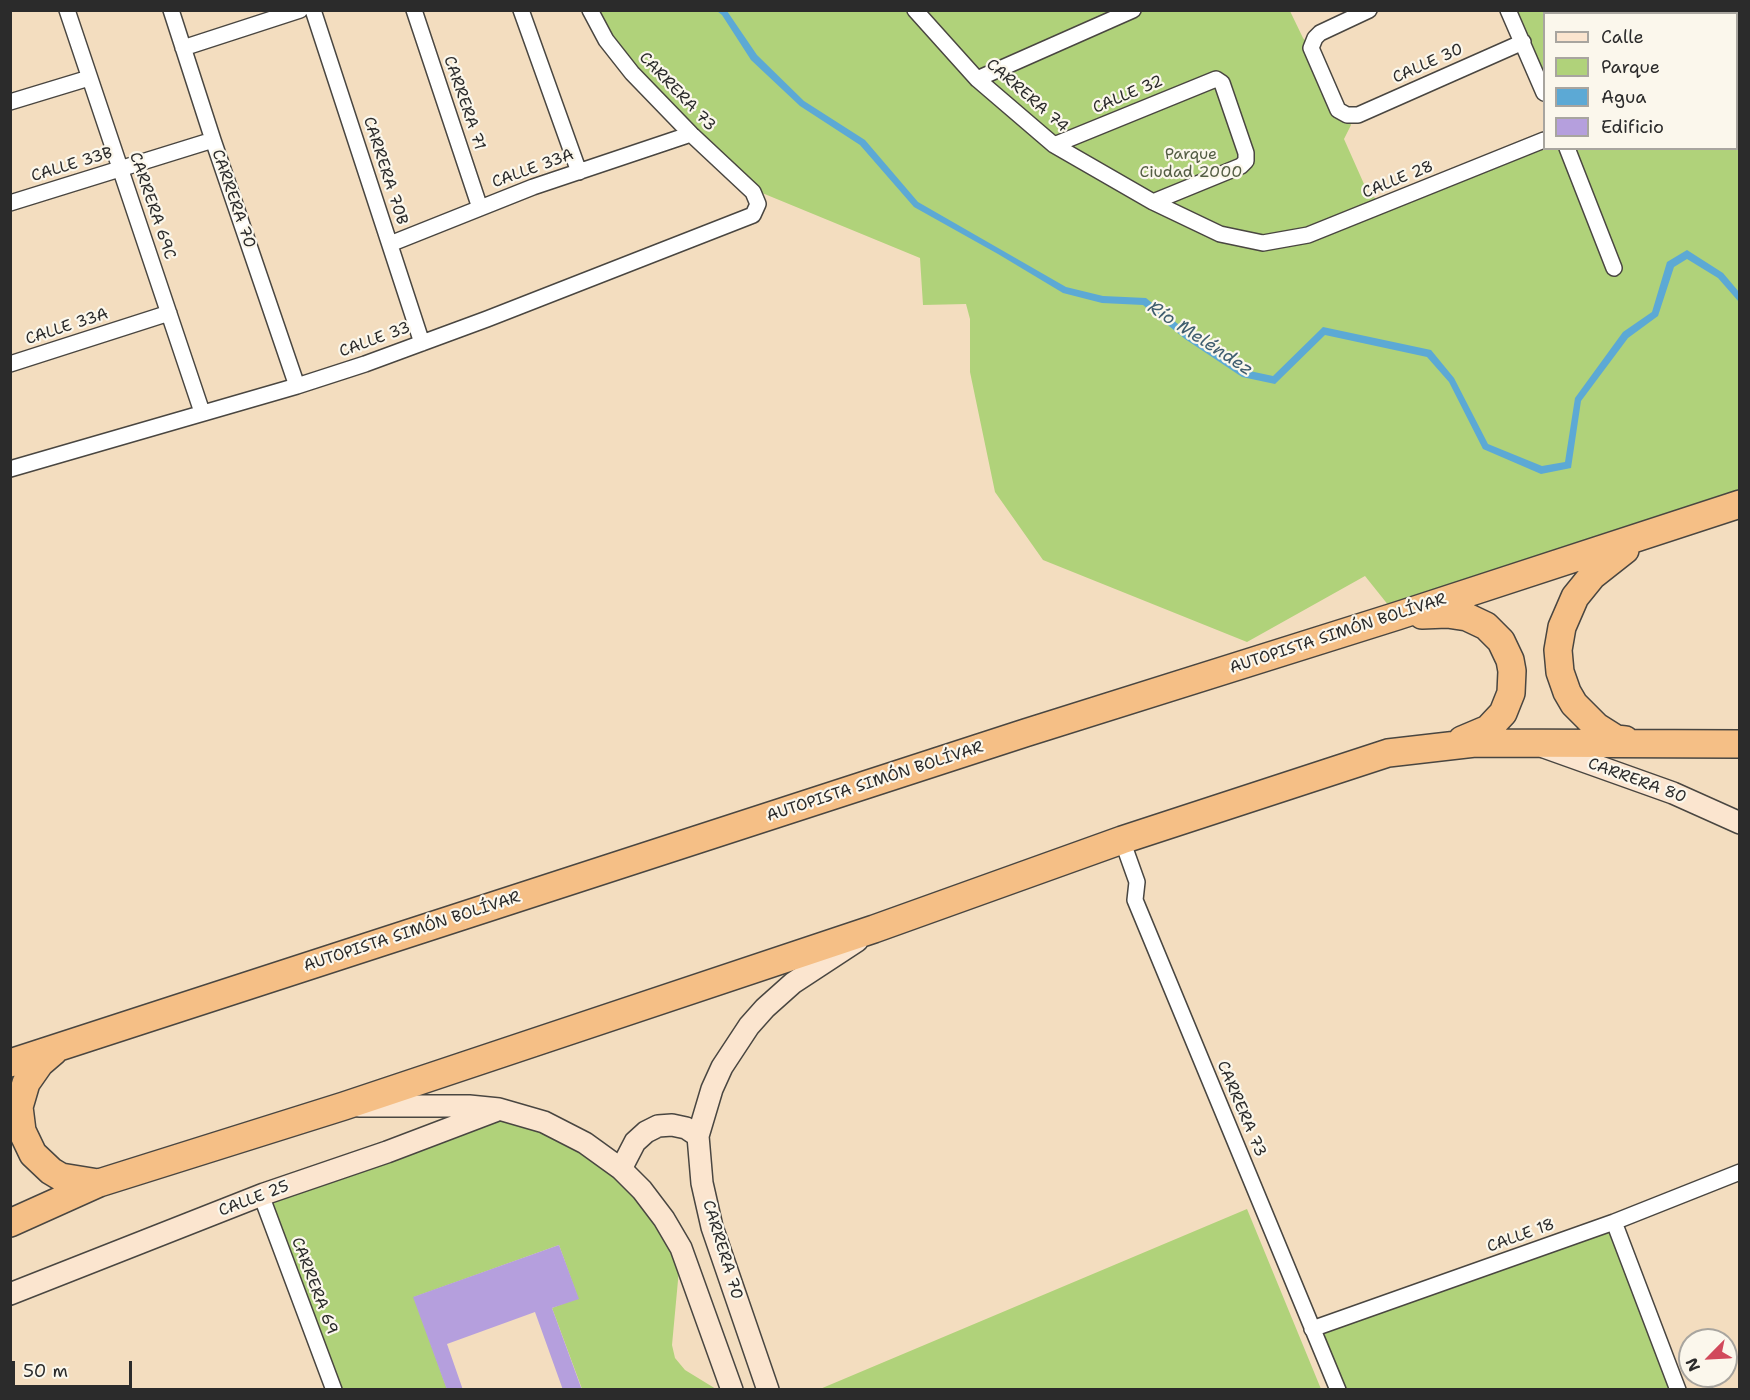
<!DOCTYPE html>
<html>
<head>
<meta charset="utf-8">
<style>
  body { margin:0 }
  #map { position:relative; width:1750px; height:1400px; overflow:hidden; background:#f3ddbf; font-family:"Shantell Sans",sans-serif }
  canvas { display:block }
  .frame { position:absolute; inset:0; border:12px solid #2b2b2b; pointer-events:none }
  .legend { position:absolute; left:1543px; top:12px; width:195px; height:138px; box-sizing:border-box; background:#fbf7ec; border:2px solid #a8a59f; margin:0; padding:8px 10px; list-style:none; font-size:18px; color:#2b2b2b }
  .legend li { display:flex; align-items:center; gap:12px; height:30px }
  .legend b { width:30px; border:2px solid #a8a59f }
  .north { position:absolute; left:1678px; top:1328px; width:60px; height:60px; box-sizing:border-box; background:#fbf7ec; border:2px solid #a8a59f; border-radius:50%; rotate:246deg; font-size:16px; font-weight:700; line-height:24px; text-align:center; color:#2b2b2b }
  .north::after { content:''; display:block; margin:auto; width:21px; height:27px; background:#d1495b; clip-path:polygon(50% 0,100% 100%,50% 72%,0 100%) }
  .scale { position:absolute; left:12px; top:1361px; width:120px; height:27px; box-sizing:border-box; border:3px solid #2b2b2b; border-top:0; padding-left:8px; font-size:18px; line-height:21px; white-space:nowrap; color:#2b2b2b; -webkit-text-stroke:4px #fbf7ec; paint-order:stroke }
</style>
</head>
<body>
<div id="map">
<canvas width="1750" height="1400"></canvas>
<div class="frame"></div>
<ul class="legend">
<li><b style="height:8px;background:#fbe5cf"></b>Calle</li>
<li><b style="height:16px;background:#b0d27a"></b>Parque</li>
<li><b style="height:16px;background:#5ca9d5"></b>Agua</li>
<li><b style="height:16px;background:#b59fdd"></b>Edificio</li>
</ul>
<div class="north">N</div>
<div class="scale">50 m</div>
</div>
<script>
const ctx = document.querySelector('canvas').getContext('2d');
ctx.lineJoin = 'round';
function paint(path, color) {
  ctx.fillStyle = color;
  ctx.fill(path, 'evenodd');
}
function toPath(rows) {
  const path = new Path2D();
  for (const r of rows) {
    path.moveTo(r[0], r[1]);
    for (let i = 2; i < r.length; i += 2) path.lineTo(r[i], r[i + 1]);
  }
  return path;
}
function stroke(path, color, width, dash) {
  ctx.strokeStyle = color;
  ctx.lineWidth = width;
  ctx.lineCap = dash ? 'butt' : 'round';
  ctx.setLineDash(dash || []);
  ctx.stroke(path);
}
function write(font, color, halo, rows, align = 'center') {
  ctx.font = font + ' "Shantell Sans",sans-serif';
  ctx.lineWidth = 4.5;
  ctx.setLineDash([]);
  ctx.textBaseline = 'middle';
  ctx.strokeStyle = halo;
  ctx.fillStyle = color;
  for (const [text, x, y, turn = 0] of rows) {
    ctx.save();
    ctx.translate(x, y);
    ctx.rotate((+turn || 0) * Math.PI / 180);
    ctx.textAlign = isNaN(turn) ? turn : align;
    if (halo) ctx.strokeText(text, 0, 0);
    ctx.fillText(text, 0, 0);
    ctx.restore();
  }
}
const green = toPath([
  [590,11,1290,11,1303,38,1311,48,1347,115,1351,125,1344,139,1368,193,1385,205,1544,140,1544,148,1736,148,1736,14,1586,14,1585,11,1739,11,1739,504,1397,616,1365,576,1247,642,1043,560,995,492,970,372,970,319,966,304,923,305,920,258,750,188,691,134],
  [1508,11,1567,11,1568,13,1544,14,1544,94],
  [499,1109,585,1143,681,1248,672,1345,675,1358,685,1370,716,1389,582,1389,552,1308,578,1298,559,1245,414,1297,447,1389,335,1389,264,1194],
  [1247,1209,1321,1389,820,1389],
  [1614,1222,1678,1389,1338,1389,1312,1329]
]);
const water = toPath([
  [717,11,727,11,757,55,804,101,865,140,918,202,1066,287,1103,296,1146,298,1189,333,1245,370,1273,376,1323,327,1431,350,1454,378,1488,444,1542,466,1565,462,1575,398,1623,332,1652,312,1667,262,1687,250,1723,273,1739,292,1739,302,1718,278,1687,259,1674,267,1658,316,1628,338,1581,401,1571,468,1541,474,1483,449,1449,382,1427,357,1325,335,1275,384,1242,377,1185,339,1143,305,1102,303,1063,293,998,254,914,207,860,145,800,106,751,60,722,15]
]);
const building = toPath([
  [559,1245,579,1299,552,1308,582,1390,563,1390,535,1312,447,1344,463,1390,447,1390,413,1297]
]);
const street = toPath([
  [67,10,202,412],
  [171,10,213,140,297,386],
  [313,10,422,343],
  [414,10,480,208],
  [521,10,579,172],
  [915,10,977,79,1054,145,1153,202,1220,234,1263,243,1308,235,1544,140],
  [1369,10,1320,33,1315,38,1311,48,1338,110,1347,115,1358,115,1523,42],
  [1508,10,1544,93],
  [183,48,300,10],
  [977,79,1133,10],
  [10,102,89,78],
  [1054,145,1216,79,1222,83,1246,153,1246,161,1241,166,1153,202],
  [1567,148,1614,268],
  [10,203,213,140],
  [390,244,533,187,691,134],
  [10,364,169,313],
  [10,469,297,386,365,364,487,319,753,215,758,204,753,192,691,134,632,73,606,40,590,10],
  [1122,840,1137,882,1135,900,1338,1390],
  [261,1195,334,1390],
  [1614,1222,1678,1390],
  [1312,1329,1614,1222,1740,1172]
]);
const secondary = toPath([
  [1544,747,1673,793,1740,823],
  [359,1106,469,1106,499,1109,544,1122,585,1143,621,1169,642,1190,664,1219,681,1248,732,1390],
  [621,1169,635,1142,646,1132,658,1126,672,1125,686,1128,698,1136],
  [10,1294,264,1194,387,1152,495,1111],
  [768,1390,712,1227,702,1183,698,1136,712,1089,722,1067,749,1026,765,1008,793,983,857,941]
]);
const highway = toPath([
  [1625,550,1592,576,1575,597,1562,627,1558,650,1560,672,1567,692,1574,704,1597,727,1616,739,1625,740],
  [1422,615,1447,614,1467,617,1486,626,1501,641,1510,660,1512,671,1511,693,1503,713,1488,729,1462,740],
  [54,1051,40,1063,26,1083,19,1107,22,1131,33,1154,51,1171,61,1177,98,1183],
  [10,1063,1025,733,1397,616,1740,504],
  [10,1223,99,1183,344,1106,874,929,1122,840,1388,753,1475,743,1740,744]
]);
const streetNames = [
  ["CALLE 30",1428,64,-24],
  ["CARRERA 73",677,92,46],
  ["CALLE 32",1128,95,-23],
  ["CARRERA 74",1027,96,41],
  ["CARRERA 71",464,103,71],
  ["CALLE 33B",72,165,-17],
  ["CALLE 33A",533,169,-20],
  ["CARRERA 70B",385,171,72],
  ["CALLE 28",1398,180,-22],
  ["CARRERA 70",233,199,71],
  ["CARRERA 69C",152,206,71],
  ["CALLE 33A",67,327,-18],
  ["CALLE 33",375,340,-20],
  ["AUTOPISTA SIMÓN BOLÍVAR",1338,634,-18],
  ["CARRERA 80",1637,781,20],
  ["AUTOPISTA SIMÓN BOLÍVAR",875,782,-18],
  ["AUTOPISTA SIMÓN BOLÍVAR",412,932,-18],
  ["CARRERA 73",1241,1109,67],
  ["CALLE 25",254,1199,-21],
  ["CALLE 18",1521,1236,-20],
  ["CARRERA 70",722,1250,73],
  ["CARRERA 69",314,1286,69]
];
const parkNames = [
  ["Parque",1191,155],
  ["Ciudad 2000",1191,173]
];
const waterNames = [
  ["Río Meléndez",1200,339,33]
];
paint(green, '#b0d27a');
paint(water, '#5ca9d5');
paint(building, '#b59fdd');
stroke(street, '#494641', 18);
stroke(secondary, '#494641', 24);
stroke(highway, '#494641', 30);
stroke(street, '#fff', 15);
stroke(secondary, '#fbe5cf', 21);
stroke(highway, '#f5bf86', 27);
write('16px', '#2b2b2b', '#fbf7ec', streetNames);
write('16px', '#535d43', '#fbf7ec', parkNames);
write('italic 18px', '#3f5d6f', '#fbf7ec', waterNames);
</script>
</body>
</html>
